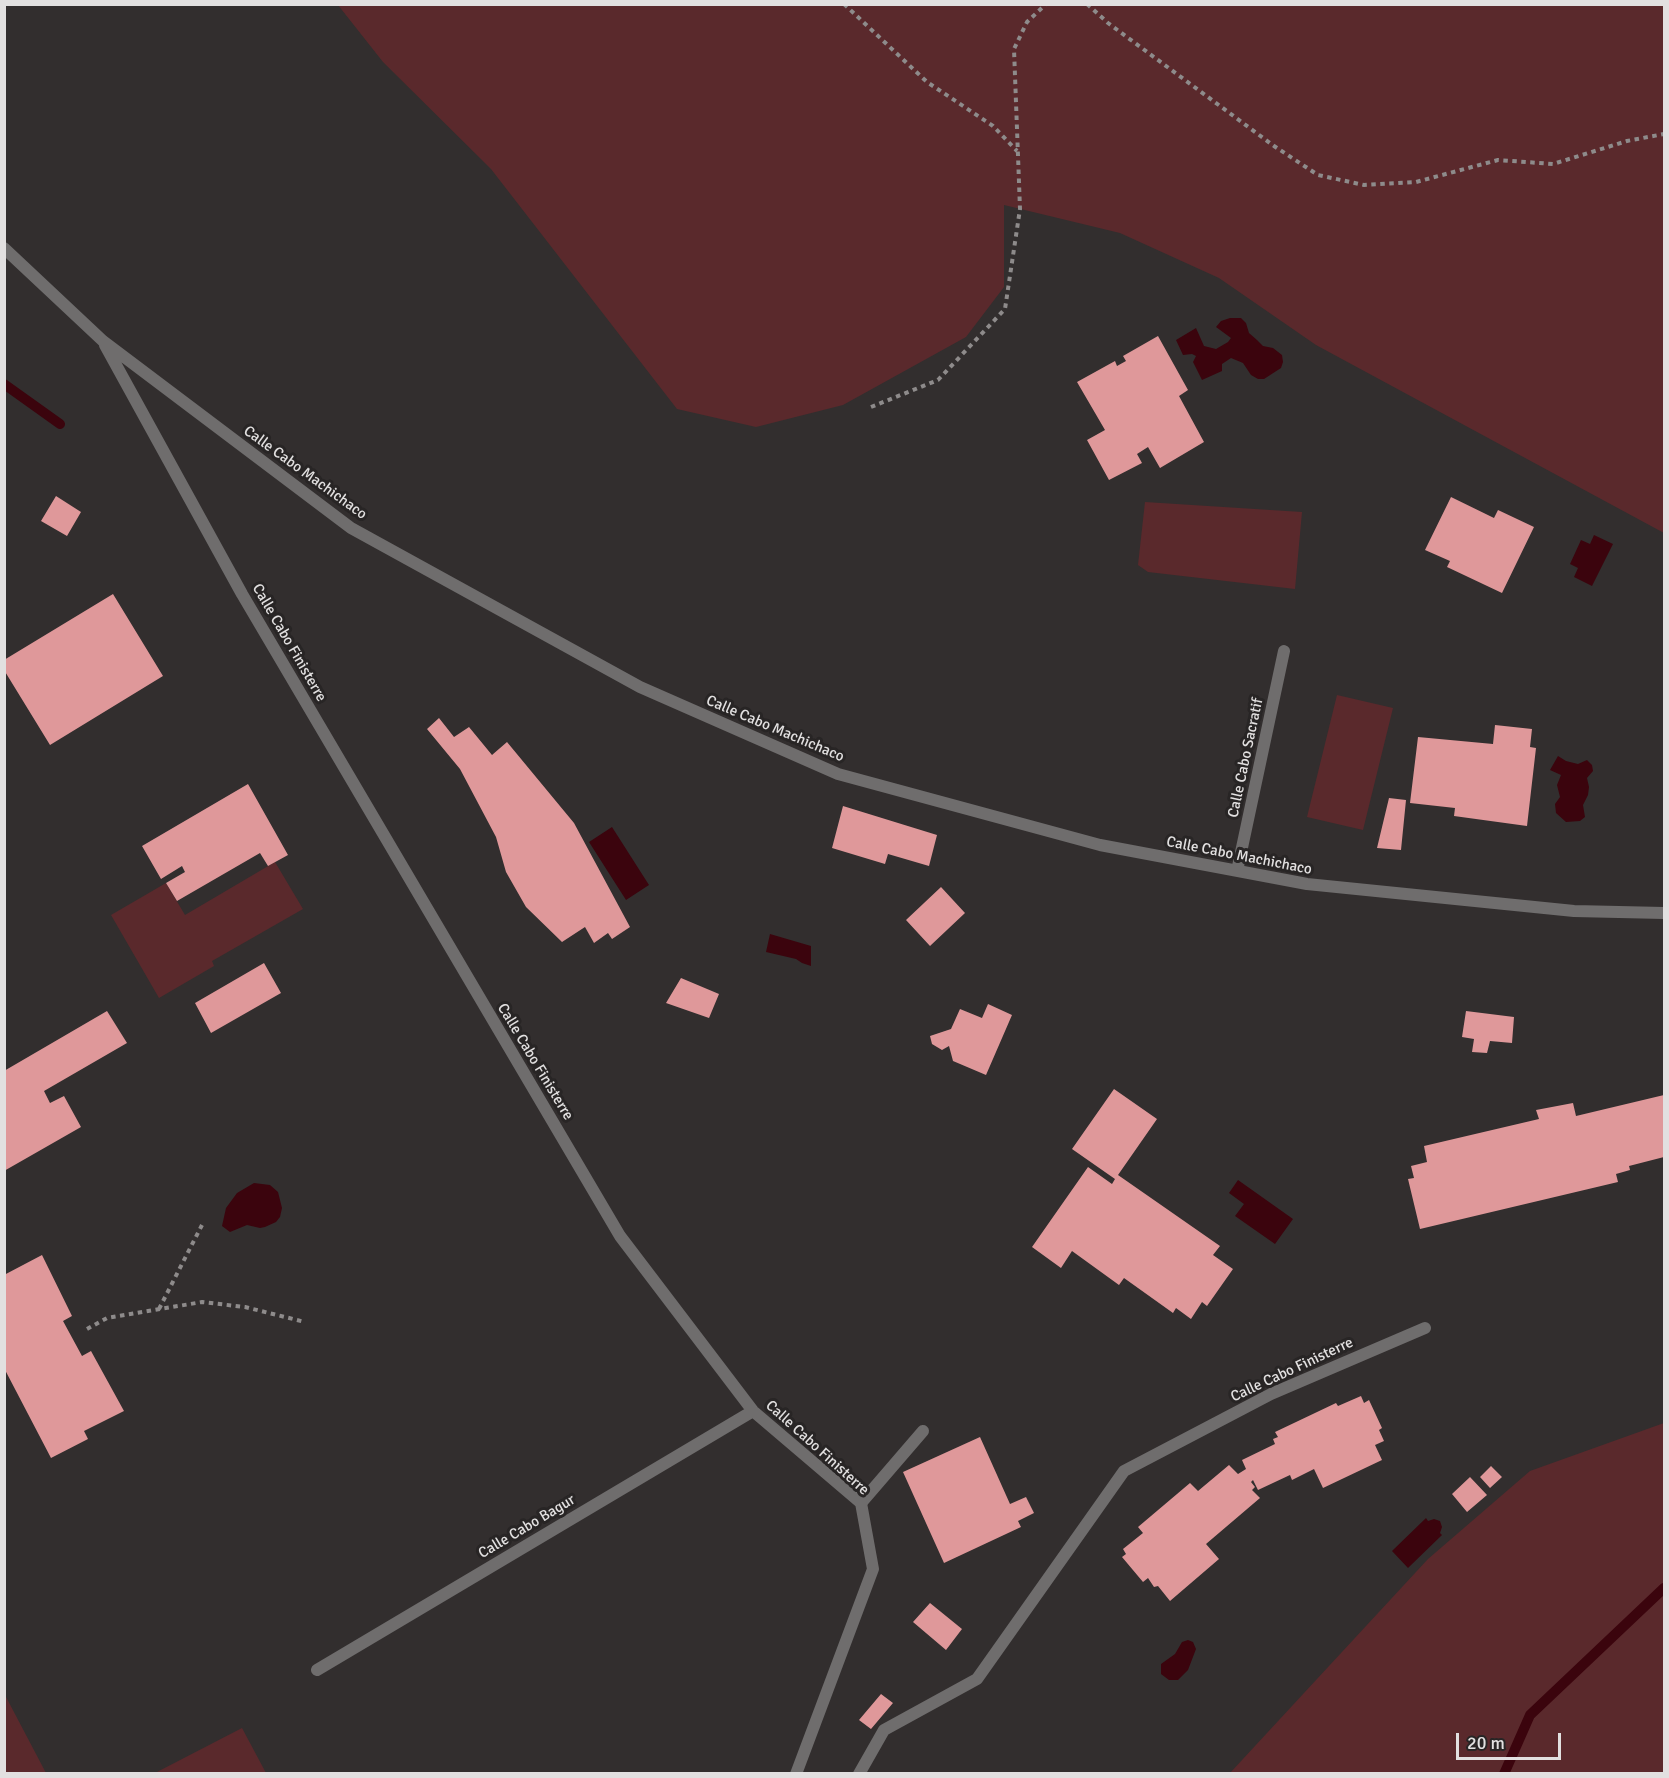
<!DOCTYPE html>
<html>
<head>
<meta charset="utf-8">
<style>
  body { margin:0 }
  #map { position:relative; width:1669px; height:1778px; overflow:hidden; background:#322e2e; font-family:Signika,sans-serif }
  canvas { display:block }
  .frame { position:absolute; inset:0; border:6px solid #e2e0e0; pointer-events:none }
  .scale { position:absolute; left:1456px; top:1733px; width:105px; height:27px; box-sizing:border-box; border:3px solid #e2e0e0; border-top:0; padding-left:8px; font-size:18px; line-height:21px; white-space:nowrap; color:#e2e0e0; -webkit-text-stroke:4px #282525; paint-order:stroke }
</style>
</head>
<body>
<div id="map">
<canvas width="1669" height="1778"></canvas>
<div class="frame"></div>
<div class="scale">20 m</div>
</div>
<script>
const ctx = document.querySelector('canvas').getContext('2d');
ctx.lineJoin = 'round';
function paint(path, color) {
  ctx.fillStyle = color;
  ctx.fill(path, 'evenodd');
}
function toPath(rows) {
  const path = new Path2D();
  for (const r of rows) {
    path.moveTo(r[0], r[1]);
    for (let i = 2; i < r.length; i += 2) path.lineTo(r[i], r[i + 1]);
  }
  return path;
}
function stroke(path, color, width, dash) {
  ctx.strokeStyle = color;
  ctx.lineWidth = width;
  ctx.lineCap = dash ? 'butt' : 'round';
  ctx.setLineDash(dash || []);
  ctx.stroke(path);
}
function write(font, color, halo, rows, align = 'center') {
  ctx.font = font + ' Signika,sans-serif';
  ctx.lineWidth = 6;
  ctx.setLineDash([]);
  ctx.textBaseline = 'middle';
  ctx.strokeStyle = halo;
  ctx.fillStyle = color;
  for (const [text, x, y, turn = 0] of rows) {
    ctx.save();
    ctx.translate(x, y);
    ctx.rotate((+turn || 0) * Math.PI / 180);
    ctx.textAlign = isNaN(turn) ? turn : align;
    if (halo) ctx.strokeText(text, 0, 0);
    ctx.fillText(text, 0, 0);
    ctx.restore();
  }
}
const green = toPath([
  [338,5,1664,5,1664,533,1316,345,1219,278,1120,233,1004,205,1004,287,966,337,843,405,756,427,677,409,491,169,383,62],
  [1145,502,1302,512,1295,589,1148,572,1138,565],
  [1337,695,1393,708,1363,830,1307,817],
  [275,862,303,909,212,961,214,966,159,998,111,915,166,883,185,915],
  [1664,1423,1664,1773,1230,1773,1428,1559,1530,1471],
  [4,1695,5,1695,46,1773,5,1773],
  [242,1728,266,1773,155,1773]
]);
const water = toPath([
  [1230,318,1241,318,1246,323,1249,333,1257,340,1263,346,1273,348,1282,355,1283,362,1281,368,1264,379,1258,379,1251,375,1243,363,1231,358,1222,364,1222,371,1202,380,1193,362,1196,356,1192,354,1183,355,1176,340,1196,328,1204,346,1216,349,1228,342,1231,338,1216,327,1221,321],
  [1594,535,1613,544,1592,586,1574,577,1578,568,1570,564,1581,540,1590,544],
  [1558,756,1566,761,1578,764,1587,760,1592,765,1593,771,1587,778,1589,787,1588,795,1583,805,1585,817,1580,821,1566,822,1556,813,1555,804,1560,797,1557,785,1561,775,1550,770],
  [612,827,649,885,626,900,589,842],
  [770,934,811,946,811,966,802,963,796,959,766,952],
  [1238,1180,1293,1219,1275,1244,1235,1216,1244,1204,1229,1193],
  [254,1183,270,1185,278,1192,282,1208,280,1217,276,1222,265,1227,260,1228,247,1225,230,1232,222,1226,226,1208,237,1193],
  [1426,1518,1428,1521,1434,1519,1440,1521,1442,1527,1440,1533,1442,1535,1408,1568,1392,1551],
  [1188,1640,1193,1642,1196,1649,1188,1670,1178,1680,1169,1680,1161,1674,1161,1664,1175,1654,1182,1642]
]);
const stream = toPath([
  [4,384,60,424],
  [1504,1774,1530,1715,1664,1588]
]);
const building = toPath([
  [1158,336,1188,390,1179,396,1204,442,1160,468,1148,447,1137,454,1142,463,1109,480,1087,440,1105,430,1077,382,1115,361,1117,366,1126,361,1123,356],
  [56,496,81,512,67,536,41,521],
  [1451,497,1494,518,1498,510,1534,527,1502,593,1447,567,1450,561,1425,550],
  [113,594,163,676,50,745,4,670,4,660],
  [439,718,454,737,469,727,492,755,507,742,574,823,630,927,612,939,608,933,594,943,585,927,562,942,526,907,506,872,496,837,460,769,427,729],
  [1495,725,1532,729,1530,747,1536,748,1527,826,1454,816,1455,808,1410,803,1418,737,1493,744],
  [248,784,288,855,268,866,260,853,177,901,166,883,185,872,182,866,161,879,142,846],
  [1389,798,1406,800,1401,850,1377,848],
  [843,806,937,835,929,866,888,854,885,864,832,848],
  [941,887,965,913,930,946,906,920],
  [264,963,281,993,211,1033,195,1003],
  [681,978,719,994,709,1018,666,1003],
  [988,1004,1012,1015,986,1075,953,1061,949,1046,942,1050,932,1044,930,1036,951,1029,960,1009,982,1018],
  [107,1011,127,1043,44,1091,50,1103,64,1096,81,1127,4,1171,4,1071],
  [1466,1011,1514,1017,1512,1043,1490,1041,1487,1053,1472,1052,1474,1039,1462,1037],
  [1114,1089,1157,1119,1118,1175,1220,1246,1213,1255,1233,1269,1207,1306,1202,1302,1191,1319,1176,1308,1173,1313,1124,1278,1119,1285,1072,1251,1061,1268,1032,1247,1088,1167,1112,1184,1115,1179,1072,1149],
  [1664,1095,1664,1157,1629,1166,1630,1170,1616,1174,1618,1182,1420,1229,1408,1179,1414,1178,1411,1166,1427,1162,1424,1146,1539,1119,1536,1110,1573,1103,1576,1116],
  [42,1255,72,1316,63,1321,82,1356,91,1351,124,1411,84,1431,88,1439,51,1458,4,1368,4,1275],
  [1361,1396,1364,1403,1369,1400,1382,1428,1379,1430,1384,1441,1375,1445,1382,1460,1323,1488,1314,1469,1292,1480,1290,1475,1258,1490,1253,1480,1251,1482,1255,1487,1252,1490,1260,1498,1206,1544,1219,1559,1170,1601,1158,1586,1154,1587,1148,1578,1143,1582,1122,1557,1126,1554,1123,1549,1143,1533,1138,1527,1190,1483,1198,1491,1229,1465,1238,1474,1246,1469,1242,1460,1275,1444,1273,1439,1278,1437,1275,1432,1336,1403,1338,1406],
  [980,1437,1010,1504,1026,1497,1034,1513,1018,1521,1021,1527,944,1563,903,1472],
  [1491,1466,1502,1477,1490,1488,1480,1477],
  [1470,1477,1487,1495,1467,1512,1452,1494],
  [930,1603,962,1629,946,1650,913,1622],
  [881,1694,893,1703,871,1729,859,1720]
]);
const path = toPath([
  [844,4,927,82,993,126,1017,151],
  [1087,4,1108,23,1274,146,1318,175,1364,185,1416,182,1498,160,1553,164,1627,141,1664,134],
  [871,407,938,380,1005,309,1020,209,1014,49,1027,22,1046,4],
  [159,1309,202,1225],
  [87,1329,107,1318,202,1302,245,1307,305,1322]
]);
const service = toPath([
  [861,1503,923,1431]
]);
const minor = toPath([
  [4,248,103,341,351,528,640,687,838,774,1100,845,1307,884,1574,911,1664,913],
  [105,345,242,594,620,1236,753,1411,861,1503,873,1569,796,1774],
  [1237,871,1284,651],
  [317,1670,753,1411],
  [859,1774,884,1730,977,1679,1124,1471,1271,1394,1425,1328]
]);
const streetNames = [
  ["Calle Cabo Machichaco",305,473,36],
  ["Calle Cabo Finisterre",289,643,60],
  ["Calle Cabo Machichaco",775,729,23],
  ["Calle Cabo Sacratif",1246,758,-78],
  ["Calle Cabo Machichaco",1239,856,11],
  ["Calle Cabo Finisterre",535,1062,59],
  ["Calle Cabo Finisterre",1292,1370,-25],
  ["Calle Cabo Finisterre",817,1448,42],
  ["Calle Cabo Bagur",527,1527,-31]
];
paint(green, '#5a292c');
paint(water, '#3b040d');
stroke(stream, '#3b040d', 10);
paint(building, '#df989a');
stroke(path, '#8e8b8b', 4, [4.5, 4.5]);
stroke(service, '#6f6d6d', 12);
stroke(minor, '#6f6d6d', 12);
write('15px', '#e2e0e0', '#282525', streetNames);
</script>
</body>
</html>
